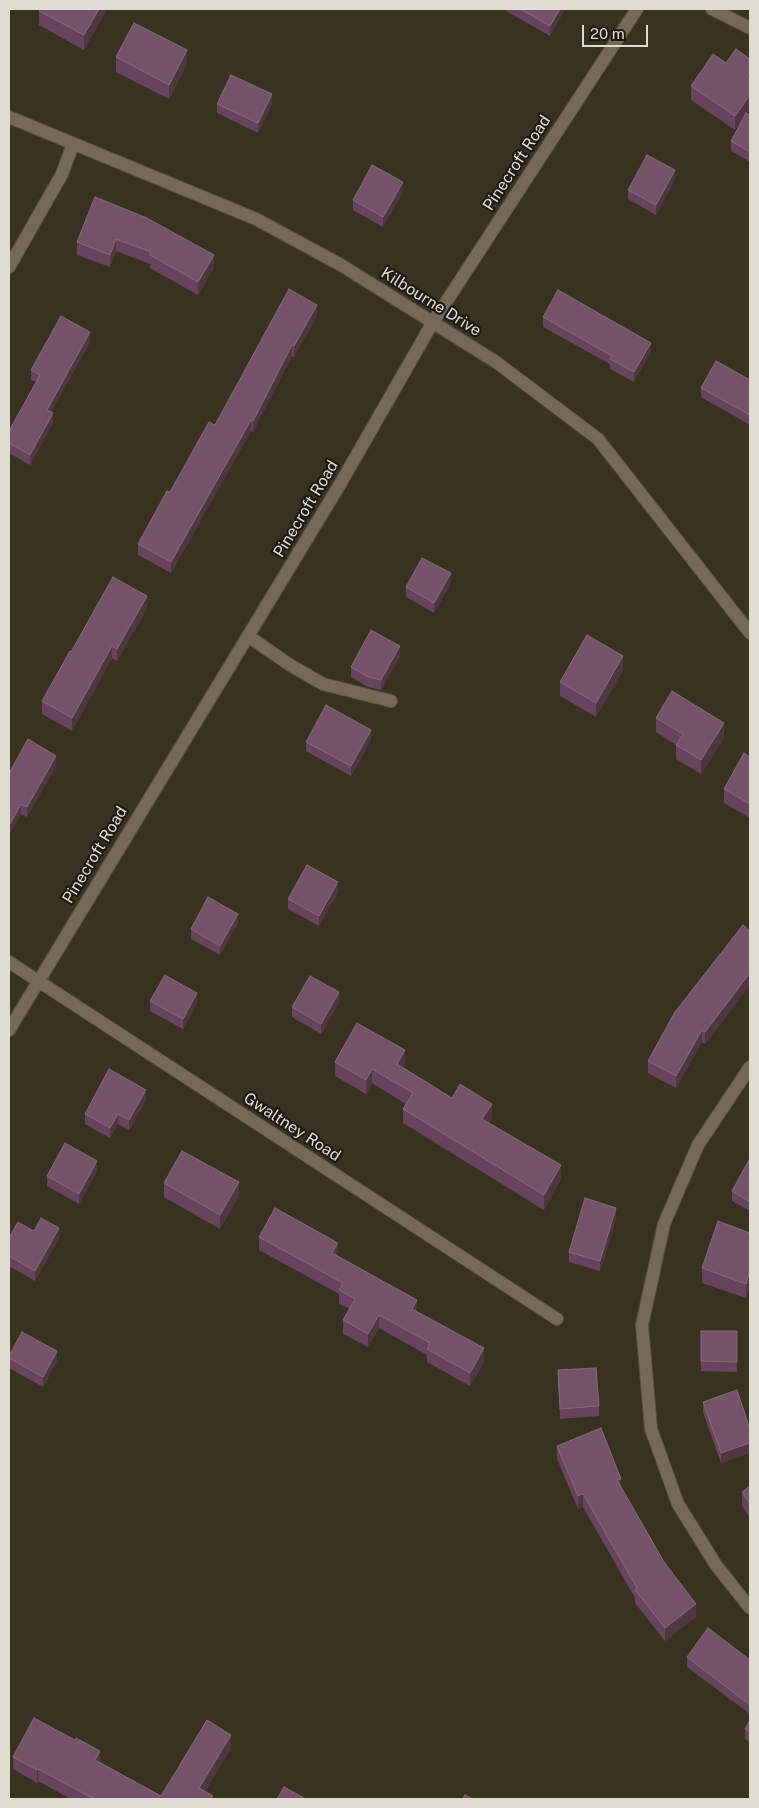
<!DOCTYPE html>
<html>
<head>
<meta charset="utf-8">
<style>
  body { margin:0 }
  #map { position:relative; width:759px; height:1808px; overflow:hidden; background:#383321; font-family:"Public Sans",sans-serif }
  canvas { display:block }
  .frame { position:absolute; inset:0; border:10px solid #dfdcd1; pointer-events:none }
  .scale { position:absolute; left:582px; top:25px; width:66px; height:22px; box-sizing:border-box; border:2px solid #dfdcd1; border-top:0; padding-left:6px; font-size:15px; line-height:18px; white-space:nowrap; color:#dfdcd1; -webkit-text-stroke:4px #1d1b13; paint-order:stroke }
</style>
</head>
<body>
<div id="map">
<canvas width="759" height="1808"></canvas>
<div class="frame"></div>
<div class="scale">20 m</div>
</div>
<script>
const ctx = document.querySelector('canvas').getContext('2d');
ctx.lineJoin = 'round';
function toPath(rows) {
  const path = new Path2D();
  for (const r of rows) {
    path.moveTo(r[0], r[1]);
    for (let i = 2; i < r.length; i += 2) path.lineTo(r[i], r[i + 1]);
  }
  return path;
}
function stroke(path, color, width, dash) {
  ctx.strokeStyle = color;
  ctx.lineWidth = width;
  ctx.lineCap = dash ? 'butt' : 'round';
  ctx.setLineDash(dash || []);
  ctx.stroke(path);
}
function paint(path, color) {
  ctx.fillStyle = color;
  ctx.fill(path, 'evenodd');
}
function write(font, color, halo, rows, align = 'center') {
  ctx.font = font + ' "Public Sans",sans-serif';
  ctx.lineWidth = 4.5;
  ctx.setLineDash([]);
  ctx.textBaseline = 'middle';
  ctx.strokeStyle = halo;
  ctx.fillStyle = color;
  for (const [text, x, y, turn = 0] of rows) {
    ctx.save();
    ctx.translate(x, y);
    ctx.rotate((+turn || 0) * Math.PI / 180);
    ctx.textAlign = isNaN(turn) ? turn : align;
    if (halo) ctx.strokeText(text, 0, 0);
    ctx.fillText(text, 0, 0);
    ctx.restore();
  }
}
const minor = toPath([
  [712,9,750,28],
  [9,117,256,219,341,265,496,362,598,439,750,633],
  [9,267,62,174,73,144],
  [248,636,290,665,323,684,391,701],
  [9,962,557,1319],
  [9,1030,339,486,433,322,637,9],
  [750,1067,698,1145,664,1224,642,1325,651,1429,678,1504,716,1565,750,1608]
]);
const wall = toPath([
  [40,9,107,9,84,50,39,25,39,11],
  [506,9,565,9,550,36,506,11],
  [116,57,187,64,169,99,116,72],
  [691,86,750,115,750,162,731,151,731,141,741,122,735,130,691,100],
  [217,104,272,104,258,133,217,113],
  [675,180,656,215,628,199,628,190],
  [403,192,383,227,353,210,353,200],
  [95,197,214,267,198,295,150,268,150,264,116,251,110,267,77,255,77,242],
  [317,316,294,357,292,356,253,432,251,431,171,573,138,555,138,544,170,492,215,425],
  [543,317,651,352,634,382,610,369,610,364,543,327],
  [90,342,51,412,53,423,30,465,9,453,9,431,36,382,31,380,31,370],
  [750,380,750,425,701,397,701,388],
  [451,583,434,613,406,597,406,587],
  [147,608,117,661,112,658,72,731,42,714,42,701,71,652],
  [400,656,381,690,368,687,351,677,351,667],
  [623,670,596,717,560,696,560,682],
  [656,718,724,738,701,774,676,759,676,745,656,732],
  [371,740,351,776,306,751,306,742],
  [750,757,750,818,724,803,724,789],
  [56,766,27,817,21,814,9,835,9,773],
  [338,892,319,926,288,909,288,899],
  [238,923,220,955,191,939,191,929],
  [750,931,750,985,705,1044,702,1042,676,1088,648,1073,648,1061],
  [150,1001,197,1003,183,1029,150,1011],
  [339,1002,321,1034,292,1017,292,1007],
  [335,1062,405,1064,403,1068,452,1098,492,1118,489,1123,561,1179,544,1210,403,1123,403,1109,406,1104,372,1083,366,1094,335,1076],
  [146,1100,129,1130,118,1124,110,1138,85,1124,85,1114],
  [750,1161,750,1211,732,1201,732,1191],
  [97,1171,79,1204,47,1186,47,1176],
  [164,1183,239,1196,220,1229,164,1197],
  [616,1218,600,1271,569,1262,569,1252],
  [34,1231,59,1238,35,1281,9,1266,9,1238],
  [750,1233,750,1285,746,1298,702,1283,702,1268],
  [259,1237,338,1256,417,1312,484,1362,470,1386,427,1362,427,1355,379,1328,368,1347,343,1334,343,1320,350,1309,339,1304,339,1294,259,1250],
  [701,1331,737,1331,737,1372,701,1371],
  [9,1356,57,1361,43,1387,9,1368],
  [558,1370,599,1406,599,1416,560,1419],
  [703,1402,750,1429,750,1453,721,1463,703,1412],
  [557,1446,621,1488,696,1617,665,1641,635,1603,635,1598,583,1507,578,1509,557,1459],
  [750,1486,750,1518,742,1506,742,1492],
  [687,1657,750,1660,750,1714,687,1667],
  [750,1720,750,1742,745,1739,745,1729],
  [231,1748,205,1791,213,1799,71,1799,38,1781,37,1783,13,1769,13,1757,100,1762,161,1796]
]);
const shadedWall = toPath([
  [99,9,107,9,84,50,84,35],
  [560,9,565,9,550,36,550,26],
  [187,50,187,64,169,99,169,85],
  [750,72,750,86,747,77],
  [272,94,272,104,258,133,258,123],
  [750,95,750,109,735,130,735,116],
  [675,170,675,180,656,215,656,205],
  [403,182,403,192,383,227,383,217],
  [116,239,116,251,110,267,110,255],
  [214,255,214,267,198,295,198,282],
  [317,305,317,316,294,357,294,346],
  [90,332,90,342,47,419,47,410],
  [651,343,651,352,634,382,634,372],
  [292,345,292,356,253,432,253,421],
  [53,413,53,423,30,465,30,455],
  [251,420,251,431,171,573,171,562],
  [451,573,451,583,434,613,434,603],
  [147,596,147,608,117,661,117,649],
  [112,646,112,658,72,731,72,718],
  [400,646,400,656,381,690,381,680],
  [623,656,623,670,596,717,596,703],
  [724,723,724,738,701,774,701,760],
  [371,730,371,740,351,776,351,766],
  [56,756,56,766,27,817,27,807],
  [21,804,21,814,9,835,9,826],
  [338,882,338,892,319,926,319,916],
  [238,914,238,923,220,955,220,946],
  [750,973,750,985,705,1044,705,1032],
  [339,992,339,1002,321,1034,321,1024],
  [197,993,197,1003,183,1029,183,1019],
  [702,1030,702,1042,676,1088,676,1076],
  [405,1050,405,1064,397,1078,397,1064],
  [372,1069,372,1083,366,1094,366,1080],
  [146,1090,146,1100,129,1130,129,1120],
  [492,1104,492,1118,482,1133,482,1119],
  [118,1114,118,1124,110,1138,110,1128],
  [97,1161,97,1171,79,1204,79,1194],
  [561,1165,561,1179,544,1210,544,1195],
  [239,1182,239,1196,220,1229,220,1215],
  [616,1208,616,1218,600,1271,600,1261],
  [59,1228,59,1238,35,1281,35,1271],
  [338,1243,338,1257,332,1253],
  [750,1270,750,1285,746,1298,746,1284],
  [417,1300,417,1313,412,1309],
  [379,1315,379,1328,368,1347,368,1334],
  [484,1348,484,1362,470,1386,470,1373],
  [57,1351,57,1361,43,1387,43,1377],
  [750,1443,750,1453,721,1463,721,1453],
  [621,1479,621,1492,617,1480],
  [583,1494,583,1507,578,1509,578,1496],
  [696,1604,696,1617,665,1641,665,1628],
  [231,1735,231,1748,200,1799,199,1788],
  [100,1751,100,1764,95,1760],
  [38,1769,38,1781,37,1783,37,1770]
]);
const building = toPath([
  [40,9,99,9,84,35,39,11,40,9],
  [520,9,560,9,550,26,520,9],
  [134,23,187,50,169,85,116,57,134,23],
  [736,49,750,59,750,72,747,77,750,79,750,95,735,116,691,86,713,54,726,63,736,49],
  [231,75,272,94,258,123,217,104,231,75],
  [746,113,750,115,750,152,731,141,746,113],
  [647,155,675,170,656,205,628,190,647,155],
  [372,165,403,182,383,217,353,200,372,165],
  [95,197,147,218,214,255,198,282,150,255,151,252,116,239,110,255,77,242,95,197],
  [289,289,317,305,294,346,292,345,253,421,251,420,171,562,138,544,167,491,170,492,209,422,215,425,289,289],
  [558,290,651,343,634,372,610,359,612,356,543,317,558,290],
  [61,316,90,332,47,410,53,413,30,455,9,443,9,431,40,375,31,370,61,316],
  [716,361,750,380,750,415,701,388,716,361],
  [422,558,451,573,434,603,406,587,422,558],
  [113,577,147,596,117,649,112,646,72,718,42,701,70,651,71,652,113,577],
  [371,630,400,646,381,680,368,677,351,667,371,630],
  [587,635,623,656,596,703,560,682,587,635],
  [672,691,724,723,701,760,676,745,683,734,656,718,672,691],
  [326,705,371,730,351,766,306,742,326,705],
  [28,739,56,756,27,807,21,804,9,826,9,773,28,739],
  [744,753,750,757,750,804,724,789,744,753],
  [307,865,338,882,319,916,288,899,307,865],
  [208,897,238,914,220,946,191,929,208,897],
  [743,925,750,931,750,973,705,1032,702,1030,676,1076,648,1061,675,1012,743,925],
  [165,975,197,993,183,1019,150,1001,165,975],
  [310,976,339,992,321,1024,292,1007,310,976],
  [357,1023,405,1050,397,1064,452,1098,460,1084,492,1104,482,1119,561,1165,544,1195,403,1109,413,1093,372,1069,366,1080,335,1062,357,1023],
  [109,1069,146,1090,129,1120,118,1114,110,1128,85,1114,109,1069],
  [65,1143,97,1161,79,1194,47,1176,65,1143],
  [182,1151,239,1182,220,1215,164,1183,182,1151],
  [749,1160,750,1161,750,1202,732,1191,749,1160],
  [585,1198,616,1208,600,1261,569,1252,585,1198],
  [275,1208,338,1243,332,1253,417,1300,412,1309,484,1348,470,1373,427,1349,430,1343,379,1315,368,1334,343,1320,355,1299,339,1290,343,1283,259,1237,275,1208],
  [41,1218,59,1228,35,1271,9,1256,9,1238,18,1222,34,1231,41,1218],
  [718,1221,750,1233,750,1270,746,1284,702,1268,718,1221],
  [701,1331,737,1331,737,1362,701,1361,701,1331],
  [22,1332,57,1351,43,1377,9,1358,9,1356,22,1332],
  [596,1368,599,1406,560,1409,558,1370,596,1368],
  [737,1390,750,1429,750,1443,721,1453,703,1402,737,1390],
  [601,1428,621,1479,617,1480,664,1562,696,1604,665,1628,635,1590,637,1588,583,1494,578,1496,557,1446,601,1428],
  [750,1486,750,1504,742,1492,750,1486],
  [708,1628,750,1660,750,1705,687,1657,708,1628],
  [34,1718,75,1740,76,1738,100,1751,95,1760,161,1796,207,1720,231,1735,199,1788,213,1796,211,1799,94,1799,38,1769,37,1770,13,1757,34,1718],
  [750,1720,750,1732,745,1729,750,1720],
  [284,1787,306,1799,277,1799,284,1787],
  [465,1795,473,1799,463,1799,465,1795]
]);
const streetNames = [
  ["Pinecroft Road",517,163,-57],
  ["Kilbourne Drive",431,302,32],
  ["Pinecroft Road",306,509,-59],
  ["Pinecroft Road",95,855,-59],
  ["Gwaltney Road",292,1127,33]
];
stroke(minor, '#565141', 14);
stroke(minor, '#766958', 12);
paint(wall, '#68435d');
paint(shadedWall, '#4f3640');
paint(building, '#755469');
stroke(building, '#85697a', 1);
write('16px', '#dfdcd1', '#1d1b13', streetNames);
</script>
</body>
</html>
